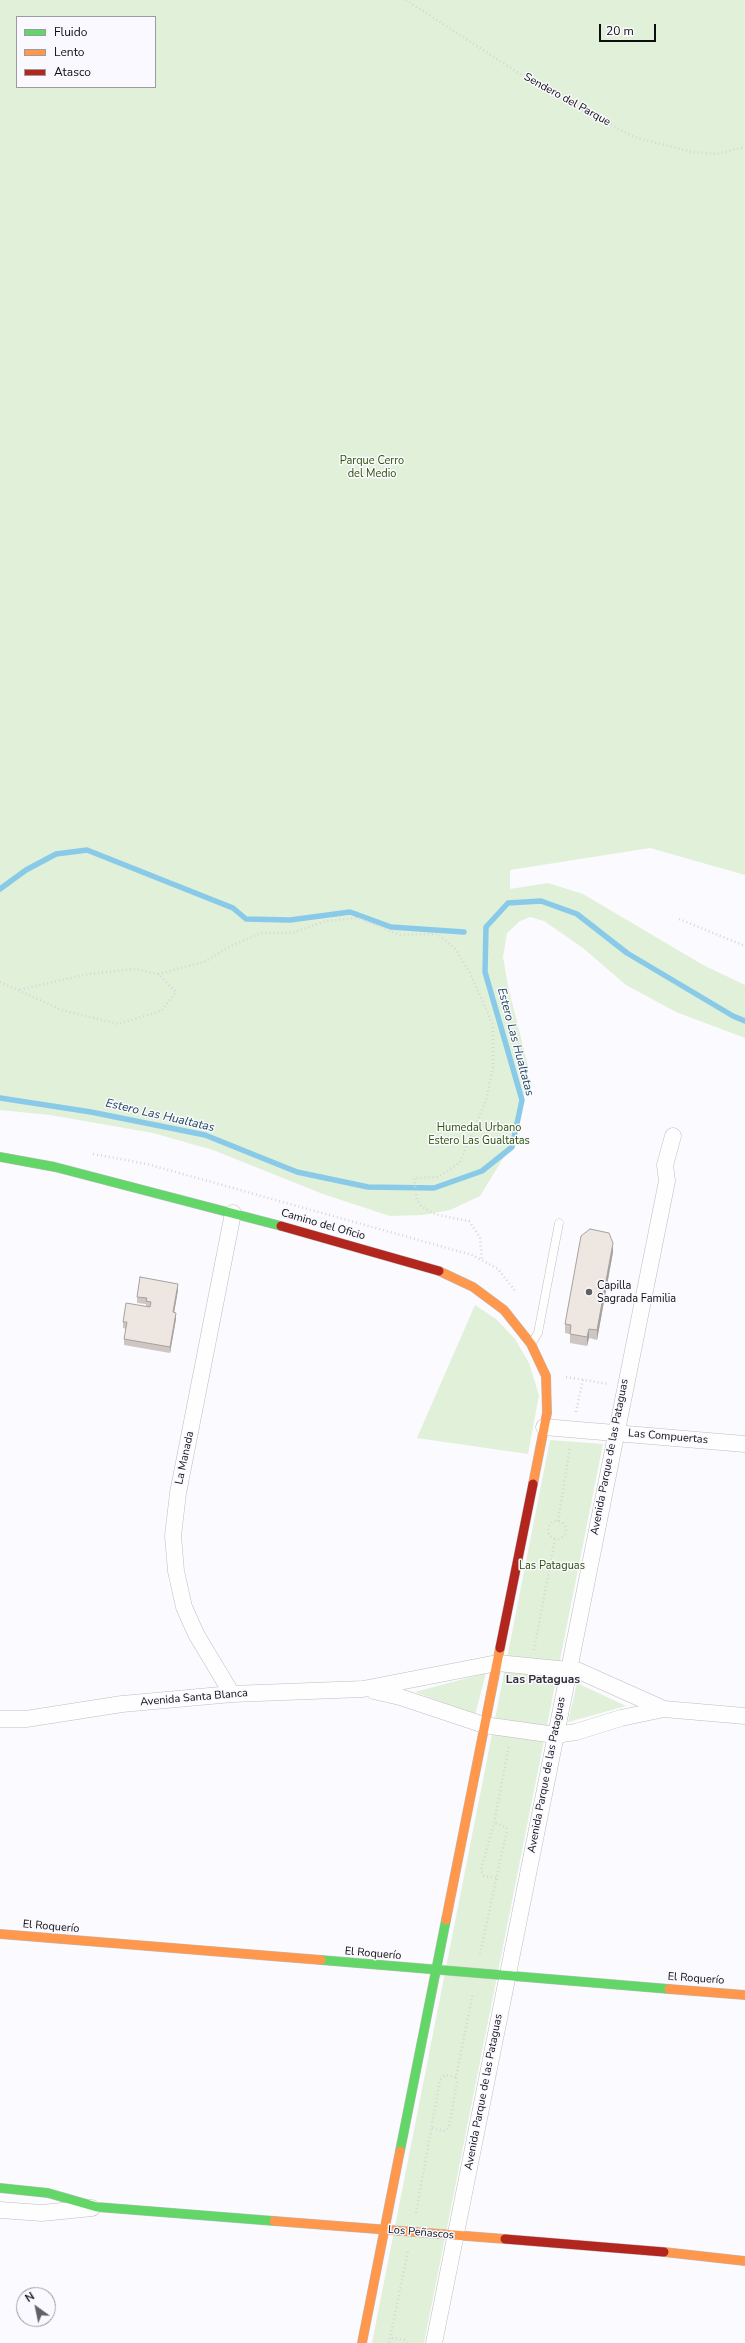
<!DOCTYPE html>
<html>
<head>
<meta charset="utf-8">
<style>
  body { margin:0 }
  #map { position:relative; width:745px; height:2343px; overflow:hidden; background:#fbfafe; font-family:"Nunito Sans",sans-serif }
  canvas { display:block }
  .legend { position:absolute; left:16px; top:16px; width:140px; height:72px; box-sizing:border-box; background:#faf9ff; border:1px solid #9c9ba0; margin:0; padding:5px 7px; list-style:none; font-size:12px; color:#0e0e11 }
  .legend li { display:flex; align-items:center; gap:8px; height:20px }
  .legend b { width:20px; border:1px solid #9c9ba0 }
  .north { position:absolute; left:16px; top:2287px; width:40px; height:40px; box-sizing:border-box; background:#faf9ff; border:1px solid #9c9ba0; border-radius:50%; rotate:327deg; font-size:11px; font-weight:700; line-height:16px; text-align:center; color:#0e0e11 }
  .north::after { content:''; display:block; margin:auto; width:14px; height:18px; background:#616164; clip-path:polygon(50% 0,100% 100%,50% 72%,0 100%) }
  .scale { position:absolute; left:599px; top:24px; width:57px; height:18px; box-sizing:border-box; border:2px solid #0e0e11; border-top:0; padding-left:5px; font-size:12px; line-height:14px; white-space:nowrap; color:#0e0e11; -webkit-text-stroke:3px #faf9ff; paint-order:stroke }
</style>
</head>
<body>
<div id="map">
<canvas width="745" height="2343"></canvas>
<ul class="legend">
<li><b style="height:5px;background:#63d668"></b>Fluido</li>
<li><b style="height:5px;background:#ff974d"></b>Lento</li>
<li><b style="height:5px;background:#b3261e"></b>Atasco</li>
</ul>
<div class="north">N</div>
<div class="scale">20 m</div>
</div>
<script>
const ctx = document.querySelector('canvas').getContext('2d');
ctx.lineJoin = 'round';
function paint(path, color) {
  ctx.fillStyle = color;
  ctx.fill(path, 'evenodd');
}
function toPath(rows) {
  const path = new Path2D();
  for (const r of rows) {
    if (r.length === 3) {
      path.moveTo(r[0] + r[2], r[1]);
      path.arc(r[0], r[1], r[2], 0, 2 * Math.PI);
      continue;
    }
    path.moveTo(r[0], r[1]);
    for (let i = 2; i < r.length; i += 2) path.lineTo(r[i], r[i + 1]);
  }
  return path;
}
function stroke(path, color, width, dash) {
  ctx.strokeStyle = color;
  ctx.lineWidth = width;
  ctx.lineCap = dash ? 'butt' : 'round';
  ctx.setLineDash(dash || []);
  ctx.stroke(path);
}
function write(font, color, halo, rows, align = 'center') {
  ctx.font = font + ' "Nunito Sans",sans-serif';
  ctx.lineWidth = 3;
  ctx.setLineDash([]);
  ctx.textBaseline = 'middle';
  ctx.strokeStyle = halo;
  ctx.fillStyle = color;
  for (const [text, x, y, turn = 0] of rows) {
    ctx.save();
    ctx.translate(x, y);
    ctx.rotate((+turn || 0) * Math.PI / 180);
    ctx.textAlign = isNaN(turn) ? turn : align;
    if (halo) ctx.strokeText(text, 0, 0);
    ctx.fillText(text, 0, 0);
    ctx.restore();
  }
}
const green = toPath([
  [0,0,745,0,745,875,650,848,510,870,510,889,548,883,583,894,703,965,745,985,745,1038,676,1012,626,985,583,948,544,921,530,917,520,921,507,933,503,957,508,986,528,1066,522,1110,509,1149,480,1196,450,1210,423,1215,390,1216,323,1194,213,1150,153,1133,50,1115,0,1110],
  [17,17,155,17,155,87,17,87],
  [475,1305,496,1319,515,1339,529,1363,539,1395,528,1454,417,1438],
  [550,1440,603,1444,424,2343,372,2343],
  [486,1673,475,1715,415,1692],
  [577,1683,626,1706,568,1722]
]);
const stream = toPath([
  [0,889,26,870,56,854,87,850,233,908,246,919,290,920,350,912,391,927,464,932],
  [0,1098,91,1112,205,1135,297,1172,368,1187,434,1188,482,1171,512,1147,522,1100,485,972,486,927,508,903,541,901,577,914,627,953,733,1016,745,1021]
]);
const path = toPath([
  [406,0,540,87,634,137,692,152,716,154,745,147],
  [679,919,745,946],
  [158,974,204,962,231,946,261,933,292,933,326,921,359,918,400,935,438,934,455,949,470,973,493,1025,493,1067,486,1100,460,1162,438,1177,414,1178,417,1200,422,1207,437,1215,469,1221,480,1237,482,1260],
  [0,982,62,1010,118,1024,161,1011,176,992,158,974,135,969,89,974,18,990],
  [93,1154,147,1164,472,1255,498,1269,516,1292],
  [566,1377,609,1384],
  [576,1412,583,1379],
  [557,1530,9],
  [558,1521,570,1447],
  [534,1650,555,1539],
  [496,1878,484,1876,481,1870,494,1823,509,1745],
  [480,1954,507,1830,506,1827,494,1823],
  [432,2128,445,2131,449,2127,457,2082,456,2077,473,1993],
  [416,2213,440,2080,445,2075,456,2077],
  [392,2338,405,2340,407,2343],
  [389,2343,408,2251]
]);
const lane = toPath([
  [532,1343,538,1333,559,1223]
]);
const street = toPath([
  [544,1427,745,1444],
  [374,1691,400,1697,484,1725,555,1735,576,1732,621,1718,664,1709,745,1716],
  [232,1694,196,1634,184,1607,176,1571,173,1536,178,1493,233,1213],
  [0,1719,26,1719,122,1704,232,1694,363,1689,497,1663,579,1671,664,1709],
  [0,2210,42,2213,92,2208],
  [434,2343,667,1181,665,1165,673,1136]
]);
const fast = toPath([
  [0,1157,55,1167,281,1226],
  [321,1960,669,1989],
  [400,2151,446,1920],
  [0,2188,48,2193,97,2207,274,2221]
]);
const slow = toPath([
  [439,1271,473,1287,504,1310,531,1344,546,1376,547,1413,533,1484],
  [446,1920,500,1648],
  [0,1934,321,1960],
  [669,1989,745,1995],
  [274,2221,505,2239],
  [664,2252,745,2261],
  [362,2343,400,2151]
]);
const jam = toPath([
  [281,1226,439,1271],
  [500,1648,533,1484],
  [505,2239,664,2252]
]);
const wall = toPath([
  [613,1252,597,1340,589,1338,587,1346,570,1343,570,1334,565,1333,565,1324],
  [178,1290,174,1313,176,1319,170,1353,124,1345,124,1339,126,1329,123,1328,123,1322,146,1307,146,1304,137,1303,137,1297]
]);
const shadedWall = toPath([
  [613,1243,613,1252,597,1340,597,1330],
  [178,1284,178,1290,173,1319,173,1312],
  [176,1313,176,1319,170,1353,170,1347],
  [589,1329,589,1338,587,1346,587,1337]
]);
const building = toPath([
  [590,1229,609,1233,613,1243,597,1330,589,1329,587,1337,570,1334,571,1325,565,1324,581,1236,590,1229],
  [140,1277,178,1284,173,1312,176,1313,170,1347,124,1339,127,1322,123,1322,126,1303,150,1307,151,1302,146,1301,147,1298,137,1297,140,1277]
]);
const markers = [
  [589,1292,4,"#616164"]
];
const streetNames = [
  ["Sendero del Parque",567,100,29],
  ["Camino del Oficio",323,1225,16],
  ["Las Compuertas",668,1437,5],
  ["Avenida Parque de las Pataguas",610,1457,-79],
  ["La Manada",185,1458,-78],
  ["Avenida Santa Blanca",194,1698,-5],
  ["Avenida Parque de las Pataguas",547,1775,-79],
  ["El Roquerío",51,1927,5],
  ["El Roquerío",373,1954,5],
  ["El Roquerío",696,1979,4],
  ["Avenida Parque de las Pataguas",484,2092,-79],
  ["Los Peñascos",421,2233,5]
];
const parkNames = [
  ["Parque Cerro",372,461],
  ["del Medio",372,474],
  ["Humedal Urbano",479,1128],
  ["Estero Las Gualtatas",479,1141],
  ["Las Pataguas",552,1566]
];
const poiNames = [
  ["Capilla",597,1286],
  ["Sagrada Familia",597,1299]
];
const waterNames = [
  ["Estero Las Hualtatas",515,1042,75],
  ["Estero Las Hualtatas",160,1116,13]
];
const neighbourhoodNames = [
  ["Las Pataguas",543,1680]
];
paint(green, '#e1f0d9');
stroke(stream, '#8acae9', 5.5);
stroke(lane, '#bebec1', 9);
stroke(street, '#bebec1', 17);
stroke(fast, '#bebec1', 10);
stroke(slow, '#bebec1', 10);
stroke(jam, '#bebec1', 10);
stroke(path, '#d6d6d7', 2.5, [1, 3]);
stroke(lane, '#fefeff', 8);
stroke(street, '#fefeff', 16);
stroke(fast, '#63d668', 9);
stroke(slow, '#ff974d', 9);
stroke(jam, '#b3261e', 9);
paint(wall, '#cdc6c2');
paint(shadedWall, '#a7a19e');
paint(building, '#eee6e1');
stroke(building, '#a7a19e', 1);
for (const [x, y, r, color] of markers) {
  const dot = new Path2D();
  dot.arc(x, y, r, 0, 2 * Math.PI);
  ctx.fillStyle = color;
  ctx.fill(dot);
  stroke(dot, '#faf9ff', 1.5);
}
write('11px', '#0e0e11', '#faf9ff', streetNames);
write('11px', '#2d5305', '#faf9ff', parkNames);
write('11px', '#0e0e11', '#faf9ff', poiNames, 'left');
write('italic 12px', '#1f485a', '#faf9ff', waterNames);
write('bold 12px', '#312f37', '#faf9ff', neighbourhoodNames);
</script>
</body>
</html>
